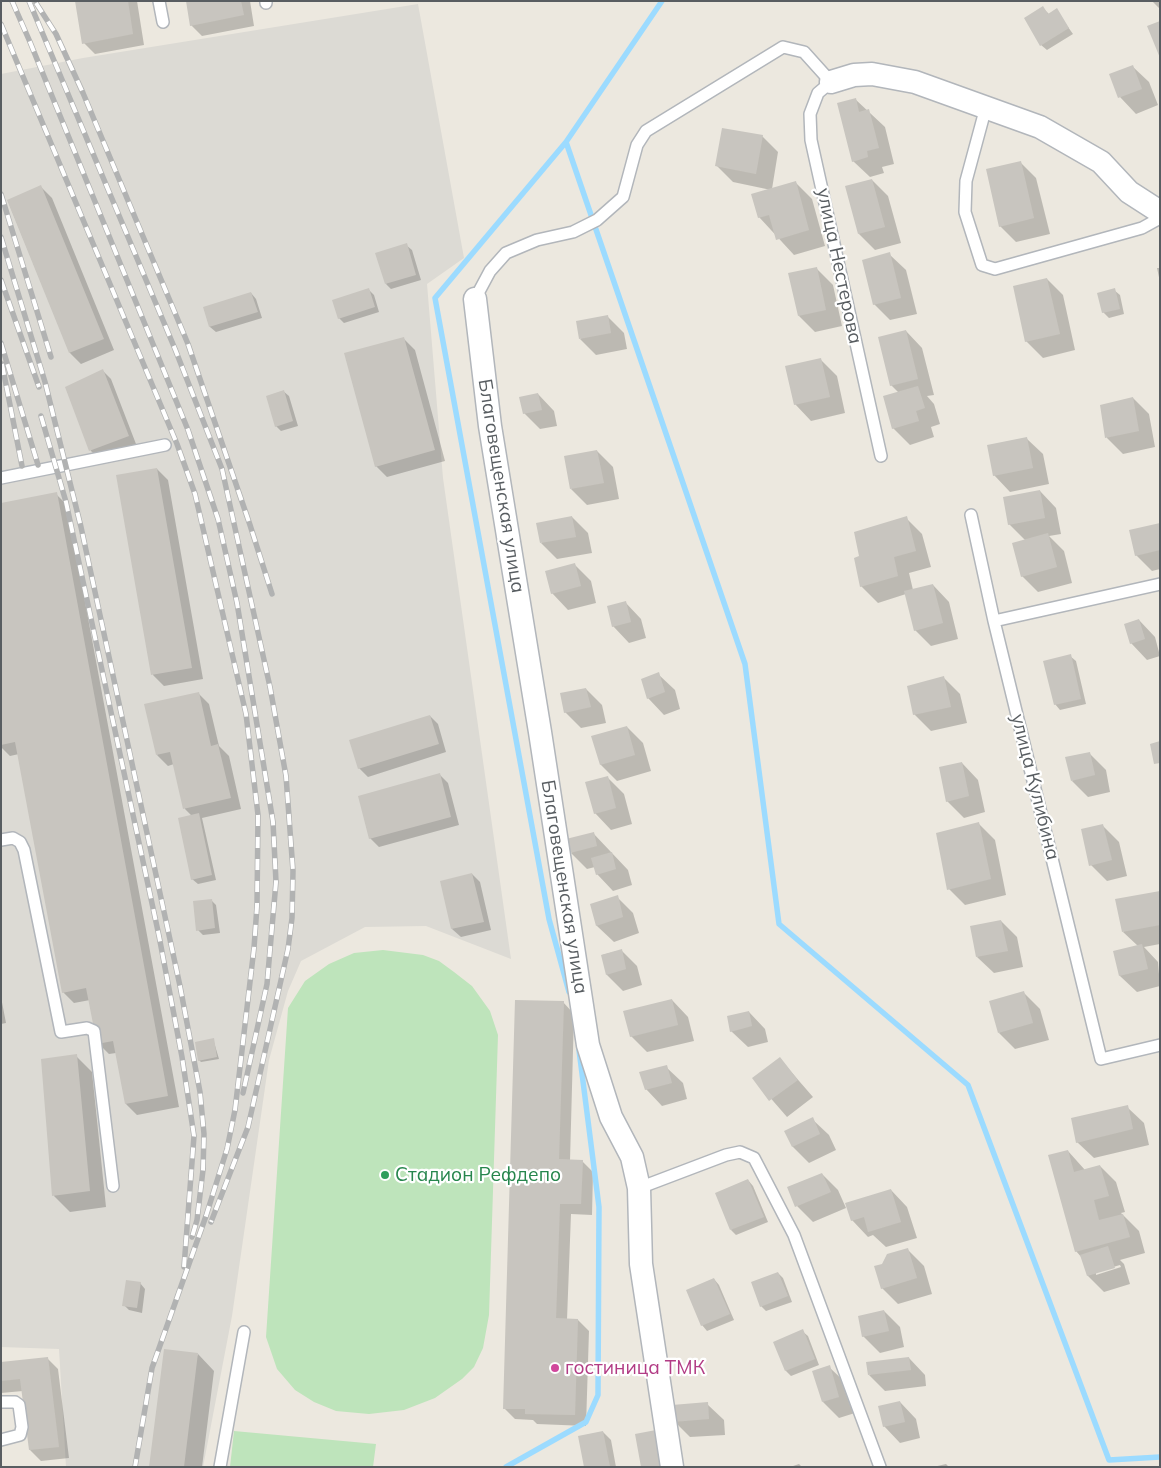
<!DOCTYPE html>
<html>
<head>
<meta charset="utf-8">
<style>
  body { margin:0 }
  #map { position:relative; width:1161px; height:1468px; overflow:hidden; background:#ece8df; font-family:Mulish,sans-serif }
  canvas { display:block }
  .frame { position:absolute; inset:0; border:2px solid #585d61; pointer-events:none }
</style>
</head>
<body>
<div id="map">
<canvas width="1161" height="1468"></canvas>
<div class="frame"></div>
</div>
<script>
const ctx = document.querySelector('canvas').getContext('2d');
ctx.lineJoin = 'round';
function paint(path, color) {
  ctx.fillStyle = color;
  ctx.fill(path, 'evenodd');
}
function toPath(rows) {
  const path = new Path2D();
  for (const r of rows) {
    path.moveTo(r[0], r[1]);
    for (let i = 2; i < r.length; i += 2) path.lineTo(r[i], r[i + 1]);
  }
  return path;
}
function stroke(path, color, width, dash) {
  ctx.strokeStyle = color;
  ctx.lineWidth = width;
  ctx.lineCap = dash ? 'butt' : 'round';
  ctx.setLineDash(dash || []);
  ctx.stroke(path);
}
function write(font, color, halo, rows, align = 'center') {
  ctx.font = font + ' Mulish,sans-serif';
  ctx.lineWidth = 4.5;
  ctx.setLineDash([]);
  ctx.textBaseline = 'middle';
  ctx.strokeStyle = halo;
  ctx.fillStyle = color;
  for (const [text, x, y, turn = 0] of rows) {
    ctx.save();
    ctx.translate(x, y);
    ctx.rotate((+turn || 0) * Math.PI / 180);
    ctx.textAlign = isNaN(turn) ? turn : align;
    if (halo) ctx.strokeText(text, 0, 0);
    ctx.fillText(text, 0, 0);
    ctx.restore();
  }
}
const industrial = toPath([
  [418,4,464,258,427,284,443,478,511,959,426,926,365,927,301,961,288,991,269,1060,232,1316,203,1467,66,1467,59,1349,1,1347,1,74,83,58]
]);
const green = toPath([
  [383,950,423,955,439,961,454,972,472,986,490,1011,498,1035,489,1315,483,1348,474,1367,462,1379,435,1398,404,1410,369,1414,336,1411,314,1402,295,1390,277,1369,266,1337,288,1008,305,981,329,964,354,953],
  [234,1431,376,1444,373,1467,230,1467]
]);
const shadow = toPath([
  [77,1,137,1,144,45,95,54,84,43],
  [188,1,250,1,254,26,202,36,191,25],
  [1152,1,1160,1,1160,8,1159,8],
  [1043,8,1049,14,1056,10,1073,34,1047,50,1041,45],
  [1132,66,1149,82,1158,105,1136,114,1120,97,1111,75],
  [855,99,885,127,894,164,882,167,884,173,870,177,853,161],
  [762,136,778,152,772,189,796,183,812,199,825,246,794,255,759,217,771,190,733,182,717,166],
  [1020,162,1036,178,1050,234,1016,242,1000,226],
  [872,180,888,196,901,243,875,250,859,234],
  [41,187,52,198,114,350,81,364,70,353,8,201],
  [406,245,412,250,421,280,391,289,386,284],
  [889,254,906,270,917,314,890,320,874,304],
  [816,268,833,285,842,326,815,332,799,316],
  [1157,268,1160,268,1160,282],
  [1047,279,1063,295,1075,350,1043,358,1026,341],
  [369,290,374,295,379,312,344,323,339,318],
  [1114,290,1120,295,1124,314,1109,318,1103,312],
  [251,293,256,299,262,318,216,332,210,327,204,308],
  [608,317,624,333,627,349,596,355,580,339],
  [906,331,922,348,934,395,927,396,934,404,940,424,931,427,934,437,910,445,893,428,899,393,891,385],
  [404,339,415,350,445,461,387,477,376,466],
  [821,360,837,376,845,413,811,421,795,404],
  [103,371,111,379,136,444,99,459,91,451,66,388],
  [283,391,289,396,298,426,281,431,276,426],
  [538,394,554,411,557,426,540,429,524,413],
  [1133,398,1149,414,1155,447,1123,454,1107,438,1102,406],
  [1026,438,1043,454,1049,484,1010,492,994,475],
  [597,451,613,467,619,499,587,505,571,489],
  [157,469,168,480,203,679,164,686,153,675],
  [1040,491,1056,508,1061,534,1049,536,1064,551,1072,583,1038,592,1022,576,1026,541,1009,524],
  [56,494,67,505,179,1107,137,1115,126,1104,116,1053,109,1054,98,1043,90,1000,74,1003,63,992,19,754,10,756,1,747,1,504],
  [572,517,588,533,592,553,557,559,541,543],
  [906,518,922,534,931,567,909,573,913,590,933,585,949,602,958,639,931,646,915,630,906,594,878,603,861,586,860,557],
  [1160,524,1160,569,1152,571,1136,555],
  [574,564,591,581,596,603,568,610,552,593],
  [625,602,641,619,646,638,629,643,613,626],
  [1139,620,1155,637,1160,656,1147,660,1131,643],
  [1070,656,1076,661,1086,704,1060,710,1055,704],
  [658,674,675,690,680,709,664,715,648,698],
  [944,678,960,694,967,723,931,731,914,714],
  [586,689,602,705,606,723,581,728,565,712],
  [198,693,209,704,219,746,229,756,241,809,202,818,216,880,198,884,192,879,192,816,185,809,174,764,168,766,157,755],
  [430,716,438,724,446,752,368,777,359,768],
  [627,727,643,743,651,771,617,781,601,765,593,737],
  [1089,753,1106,770,1110,792,1088,797,1072,781],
  [962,763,978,780,985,812,964,818,947,801],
  [440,775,448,783,459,825,379,847,370,838],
  [608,778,624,794,632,824,611,830,595,813],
  [979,824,995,840,1006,895,965,905,949,889],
  [1103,826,1119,842,1127,876,1107,881,1091,865],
  [593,833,628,870,632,885,613,891,597,874,595,867,587,869,571,853],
  [472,874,480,882,491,930,461,937,452,929],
  [1160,892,1160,944,1144,947,1158,962,1160,986,1137,992,1120,976,1114,952,1138,946,1123,932],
  [617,897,633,913,639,933,614,942,597,926,592,905],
  [211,900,216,905,220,933,203,935,198,930],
  [1001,921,1017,937,1023,967,994,973,977,957],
  [621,950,637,966,642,985,623,991,607,975,602,955],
  [1024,993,1040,1009,1049,1040,1015,1049,999,1033],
  [1,997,6,1023,1,1024],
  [672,1000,688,1017,694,1041,647,1052,631,1036],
  [563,1002,574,1014,570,1161,582,1161,593,1172,592,1215,571,1214,567,1320,578,1320,589,1331,586,1426,537,1424,533,1420,515,1419,504,1408],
  [749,1012,765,1029,768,1042,748,1047,731,1031],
  [213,1039,219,1059,201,1062,199,1060],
  [76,1056,92,1072,106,1207,70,1212,54,1196],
  [780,1059,813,1097,787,1117,754,1079],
  [666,1067,683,1083,687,1099,662,1106,646,1089],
  [1127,1107,1144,1123,1149,1145,1094,1158,1077,1142],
  [812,1119,829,1135,836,1150,809,1163,793,1147,786,1131],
  [1068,1151,1085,1170,1100,1166,1116,1182,1125,1212,1121,1213,1139,1231,1145,1253,1120,1260,1124,1264,1130,1284,1104,1292,1088,1276,1082,1258,1076,1251],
  [1120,1265,1121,1267,1096,1275,1096,1272],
  [822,1174,838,1190,846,1208,813,1222,797,1206],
  [748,1180,753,1186,768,1222,736,1235,731,1230],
  [891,1190,907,1207,917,1238,886,1247,873,1235,868,1237,852,1220],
  [907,1249,924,1266,932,1294,898,1304,882,1288,882,1265],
  [778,1273,783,1278,792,1302,766,1311,761,1306],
  [714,1279,719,1285,734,1320,707,1331,702,1325],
  [140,1283,145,1289,142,1313,129,1310,124,1305],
  [884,1311,900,1327,904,1347,880,1353,863,1336],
  [802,1331,808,1336,819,1365,791,1376,786,1371,775,1342],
  [198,1354,214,1371,202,1467,150,1467],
  [47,1358,58,1369,69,1458,41,1461,30,1450,23,1391,1,1393,1,1364],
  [909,1358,925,1375,926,1386,885,1391,869,1375],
  [829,1367,846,1383,855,1413,839,1418,823,1402],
  [900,1402,916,1419,920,1438,900,1443,884,1426],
  [707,1404,724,1420,725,1435,690,1437,674,1421],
  [603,1432,611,1440,616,1467,585,1467],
  [799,1464,802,1467,790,1467],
  [946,1464,949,1467,933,1467]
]);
const stream = toPath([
  [662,1,566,142,745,664,779,924,968,1085,1109,1460,1160,1457],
  [566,142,435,298,549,919,569,992],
  [506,1467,586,1422,598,1395,599,1207,579,1050]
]);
const building = toPath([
  [75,1,128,1,133,34,82,44],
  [186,1,241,1,244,15,190,26],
  [1043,6,1048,14,1057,8,1069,28,1040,46,1024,18],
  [1160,21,1160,58,1147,26],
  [1133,65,1142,89,1118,98,1109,74],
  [856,98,859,112,869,109,879,148,867,151,868,157,852,162,837,103],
  [722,128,763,135,756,174,715,166],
  [1021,161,1034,218,999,227,986,169],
  [872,179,885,227,858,234,845,186],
  [796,181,809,230,776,240,769,215,758,218,751,194],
  [41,185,104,339,69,353,7,200],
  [407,243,416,275,385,284,375,253],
  [890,252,901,298,873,305,862,260],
  [817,267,826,310,798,316,788,273],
  [1047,278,1060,334,1025,342,1013,286],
  [369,288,375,307,338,319,332,300],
  [1115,288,1120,309,1102,313,1097,293],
  [251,292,258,312,209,327,203,307],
  [608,315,611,333,579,339,576,321],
  [906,330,918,379,890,386,878,337],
  [404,337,435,450,375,467,344,353],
  [821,358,830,397,794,405,785,366],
  [103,369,129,436,89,451,65,387],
  [918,386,925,408,916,411,919,421,892,429,883,396],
  [284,390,293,421,275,427,266,396],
  [538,393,542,410,523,414,519,397],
  [1133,397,1139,431,1105,438,1100,405],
  [1027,437,1033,468,993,476,987,445],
  [597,450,604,483,570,489,564,456],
  [157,468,192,668,151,675,116,475],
  [1040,490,1045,518,1008,525,1003,497],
  [57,492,168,1096,125,1104,113,1041,97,1044,86,988,62,993,15,742,1,745,1,503],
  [572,516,576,537,540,543,536,523],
  [907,516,916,551,894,557,898,576,860,587,854,558,859,556,854,532],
  [1160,523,1160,550,1135,556,1129,530],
  [1048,533,1057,567,1021,577,1012,543],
  [575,563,581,586,551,594,545,571],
  [933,584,943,623,914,631,904,591],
  [626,601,631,622,612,627,607,606],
  [1139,619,1145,639,1130,644,1124,624],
  [1071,654,1081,699,1054,705,1043,661],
  [659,672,665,692,647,699,641,679],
  [944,676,951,707,913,715,907,686],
  [586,688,591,707,564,713,560,693],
  [199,692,211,746,218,744,231,798,183,809,170,752,156,755,144,704],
  [430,715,439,744,358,769,349,740],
  [627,726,635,755,600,765,591,736],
  [1160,741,1160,763,1154,764,1150,744],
  [1090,752,1095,775,1071,781,1065,757],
  [962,762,969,796,946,802,939,767],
  [440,773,451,817,369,839,358,796],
  [608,776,616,808,594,814,585,782],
  [199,813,212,875,191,880,178,818],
  [979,822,991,879,947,890,936,833],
  [1103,824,1112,860,1089,866,1081,829],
  [594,832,597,846,570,853,566,839],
  [612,852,616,869,596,875,591,858],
  [472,873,484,922,451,929,440,881],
  [1160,891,1160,925,1122,932,1115,899],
  [618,895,623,917,596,926,590,904],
  [212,899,215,928,196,931,193,901],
  [1001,920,1008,951,976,957,970,926],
  [1142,944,1148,969,1119,976,1113,951],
  [622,949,626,969,606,975,601,955],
  [1024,991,1033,1023,998,1033,989,1001],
  [672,999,678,1025,630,1037,623,1011],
  [515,1000,564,1001,559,1159,583,1160,581,1204,560,1204,556,1318,578,1319,575,1415,525,1414,525,1409,503,1409],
  [749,1011,752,1026,730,1032,727,1016],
  [214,1038,217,1057,198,1061,195,1042],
  [77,1054,90,1191,52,1196,41,1059],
  [780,1057,798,1080,769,1101,752,1078],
  [667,1065,672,1083,645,1090,639,1072],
  [1128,1105,1133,1129,1076,1143,1071,1118],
  [813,1117,820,1134,792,1147,784,1131],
  [1068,1150,1074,1172,1100,1165,1109,1196,1094,1200,1099,1220,1123,1214,1130,1237,1075,1252,1048,1155],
  [822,1173,831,1192,795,1207,787,1187],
  [748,1179,764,1217,730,1230,715,1193],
  [891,1189,901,1222,868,1232,864,1217,851,1221,845,1203],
  [1108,1246,1115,1268,1087,1276,1080,1255],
  [908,1248,917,1278,881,1289,874,1266,882,1264,887,1254],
  [778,1272,788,1296,760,1307,751,1282],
  [714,1278,730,1314,701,1326,686,1290],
  [126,1280,141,1282,137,1308,122,1306],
  [884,1310,889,1331,862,1337,858,1316],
  [803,1329,815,1359,785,1371,773,1342],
  [164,1349,198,1353,184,1467,149,1467],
  [48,1357,59,1447,29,1450,20,1379,1,1381,1,1362],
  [909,1357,911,1370,868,1375,866,1362],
  [830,1365,839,1397,822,1402,812,1371],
  [900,1401,905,1422,883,1427,878,1406],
  [708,1402,709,1419,672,1422,672,1405],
  [656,1430,663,1467,641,1467,635,1434],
  [603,1431,610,1467,584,1467,578,1436]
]);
const service = toPath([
  [159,1,163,22],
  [266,1,266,3],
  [986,107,966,181,965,212,982,265,995,269,1142,228,1160,218],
  [475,299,490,271,506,253,537,240,573,232,597,220,623,197,637,145,646,131,783,47,804,52,831,82,818,93,810,114,811,140,881,456],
  [1,478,165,445],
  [971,515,994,621,1101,1059,1160,1045],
  [994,621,1160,584],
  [1,840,13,838,20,842,24,850,61,1032,87,1028,94,1031,113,1186],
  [639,1188,726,1155,740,1152,754,1158,794,1235,880,1467],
  [1,1402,15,1402,19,1405,22,1427,20,1435,1,1440],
  [220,1467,244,1332]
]);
const minor = toPath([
  [831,82,854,75,872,74,915,82,1040,127,1101,162,1129,192,1160,212],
  [475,299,490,426,540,732,588,1045,611,1117,632,1157,639,1188,641,1264,672,1467]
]);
const rail = toPath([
  [12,1,30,42,188,430,218,519,237,603,273,822,276,882,267,984,243,1093],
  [29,1,175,349,222,469,270,687,286,776,293,871,292,918,288,949,248,1127,211,1222],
  [36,3,56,34,83,93,188,344,250,525,272,594],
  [1,24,177,444,195,494,246,714,258,815,257,906,254,948,235,1110,227,1149,206,1216,152,1368,135,1467],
  [1,194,51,357],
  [1,237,45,382,81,527,180,986,200,1092,204,1134,203,1170,197,1220,192,1237],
  [1,280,39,387],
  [1,343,38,465],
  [2,364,22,466],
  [41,416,66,502,159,936,182,1057,194,1136,184,1267]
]);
const markers = [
  [385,1175,5,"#2e9e5b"],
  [555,1368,5,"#d1479c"]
];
const streetNames = [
  ["улица Нестерова",839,266,78],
  ["Благовещенская улица",501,486,81],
  ["улица Кулибина",1035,787,76],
  ["Благовещенская улица",564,887,81]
];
const leisureNames = [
  ["Стадион Рефдепо",395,1175]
];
const hotelNames = [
  ["гостиница ТМК",565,1368]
];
paint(industrial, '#dcdad4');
paint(green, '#bee4bb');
paint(shadow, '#0003');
stroke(stream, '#9cdbff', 5.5);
paint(building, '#c8c5bf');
stroke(service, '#b2b6bb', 14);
stroke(minor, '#b2b6bb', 25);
stroke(service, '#fff', 11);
stroke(minor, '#fff', 22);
stroke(rail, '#b1b2b2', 5.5);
stroke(rail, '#fff', 4, [11]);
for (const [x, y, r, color] of markers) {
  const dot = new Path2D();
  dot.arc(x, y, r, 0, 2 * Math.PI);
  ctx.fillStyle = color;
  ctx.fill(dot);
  stroke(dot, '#fff', 2);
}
write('19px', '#585d61', '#fff', streetNames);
write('19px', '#27864d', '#fff', leisureNames, 'left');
write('19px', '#b23c85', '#fff', hotelNames, 'left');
</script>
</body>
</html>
